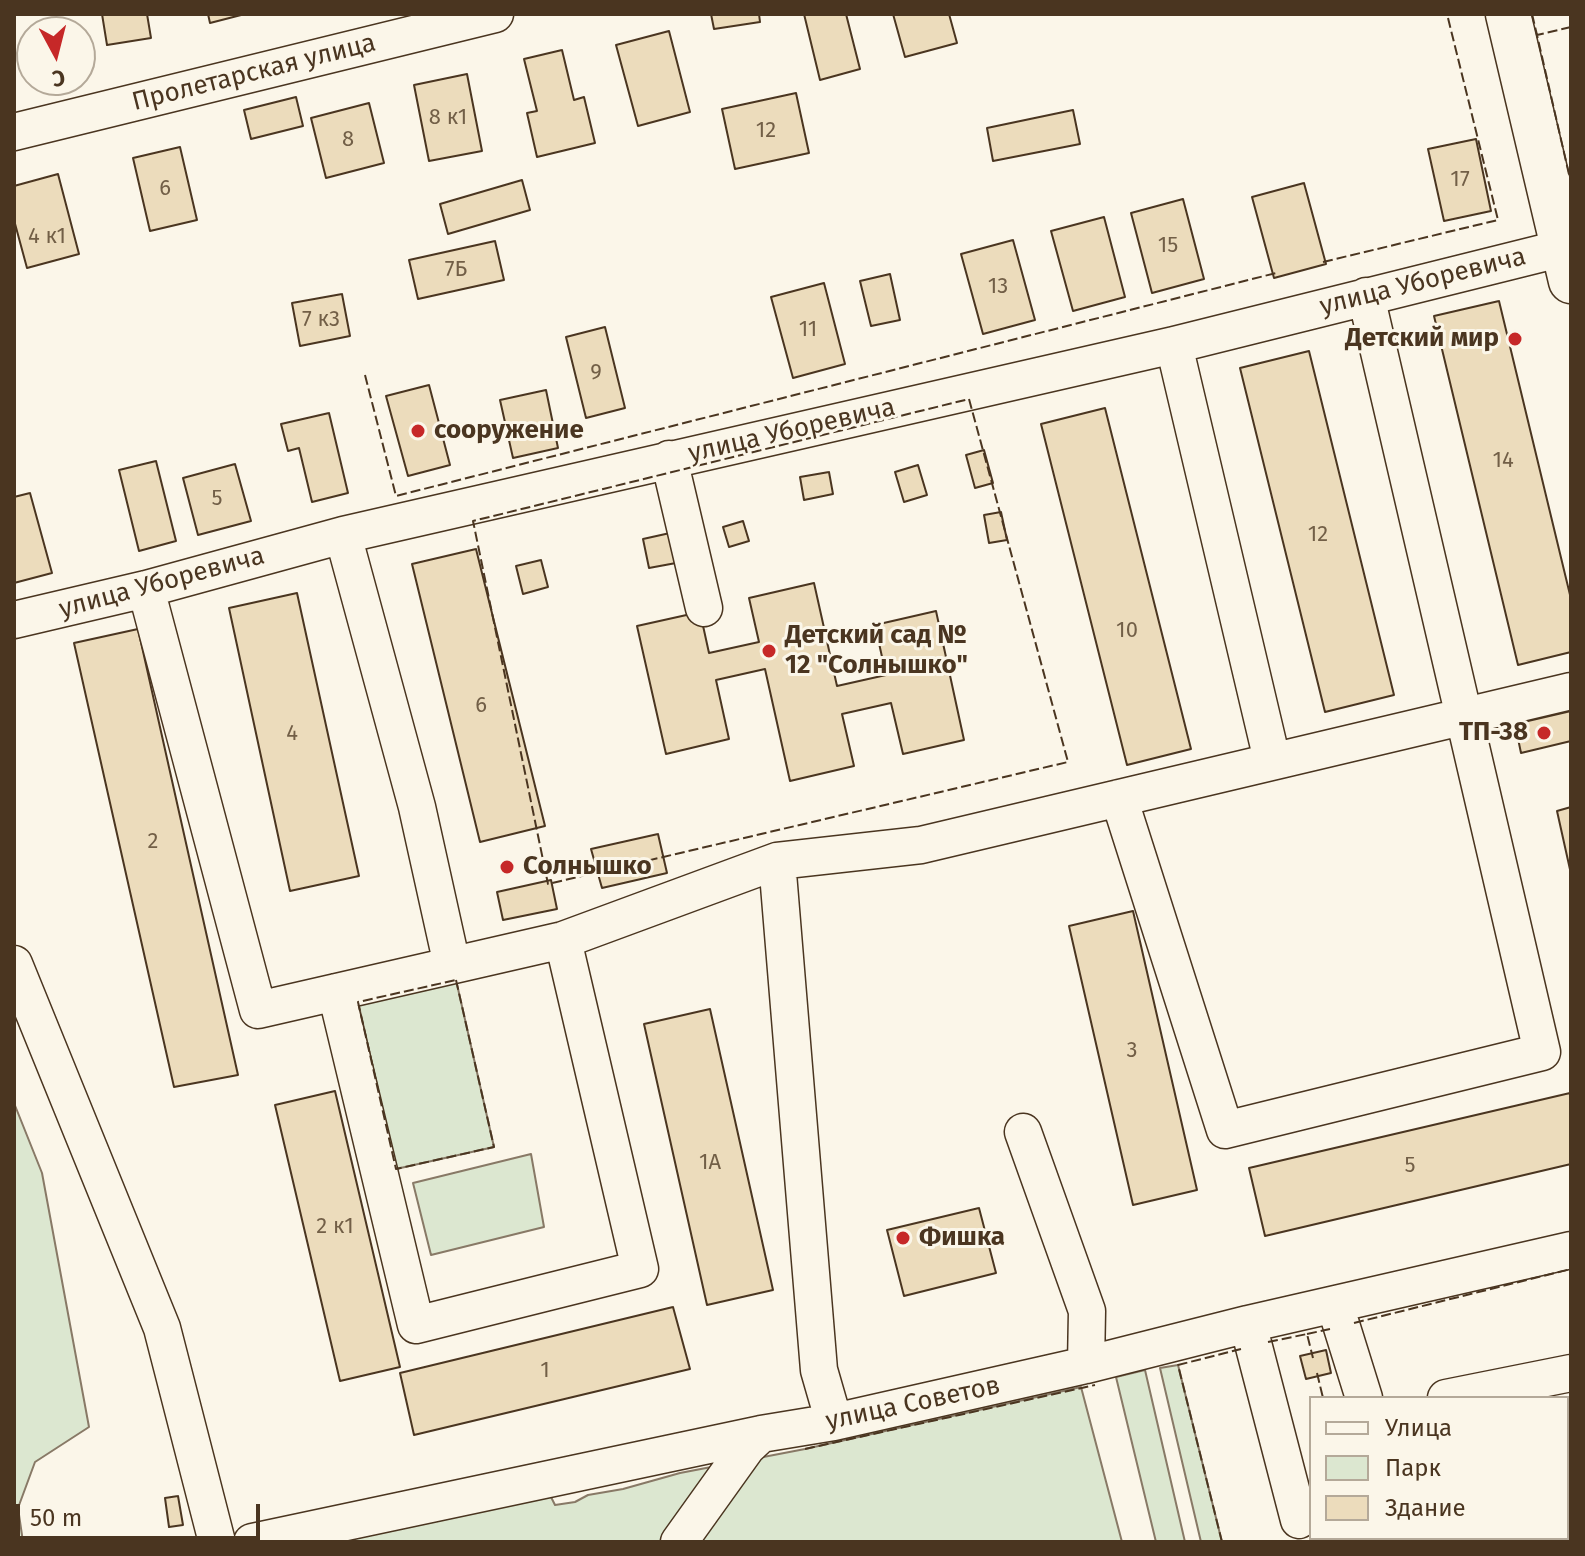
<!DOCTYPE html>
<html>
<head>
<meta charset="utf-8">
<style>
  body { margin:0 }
  #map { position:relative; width:1585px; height:1556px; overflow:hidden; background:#fbf6e9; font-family:"Fira Sans",sans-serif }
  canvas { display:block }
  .frame { position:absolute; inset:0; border:16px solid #4a3520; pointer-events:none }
  .legend { position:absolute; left:1309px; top:1396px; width:260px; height:144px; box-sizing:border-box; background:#fbf6e9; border:2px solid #b4a999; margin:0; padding:10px 14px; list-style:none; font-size:24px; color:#4a3520 }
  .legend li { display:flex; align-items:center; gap:16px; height:40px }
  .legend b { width:40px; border:2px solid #b4a999 }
  .north { position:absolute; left:16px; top:16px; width:80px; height:80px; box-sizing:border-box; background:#fbf6e9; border:2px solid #b4a999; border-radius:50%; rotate:173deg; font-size:22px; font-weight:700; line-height:32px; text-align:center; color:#4a3520 }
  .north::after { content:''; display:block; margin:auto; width:28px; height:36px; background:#c62828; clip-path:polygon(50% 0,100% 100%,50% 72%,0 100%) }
  .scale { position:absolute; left:16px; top:1504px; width:244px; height:36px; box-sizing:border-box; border:4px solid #4a3520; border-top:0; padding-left:10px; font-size:24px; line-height:28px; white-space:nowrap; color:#4a3520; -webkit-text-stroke:6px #fbf6e9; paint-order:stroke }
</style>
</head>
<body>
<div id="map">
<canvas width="1585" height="1556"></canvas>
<div class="frame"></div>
<ul class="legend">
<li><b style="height:10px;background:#fbf6e9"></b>Улица</li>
<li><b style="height:22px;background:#dce7d0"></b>Парк</li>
<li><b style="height:22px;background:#ecdcbc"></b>Здание</li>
</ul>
<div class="north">С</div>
<div class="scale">50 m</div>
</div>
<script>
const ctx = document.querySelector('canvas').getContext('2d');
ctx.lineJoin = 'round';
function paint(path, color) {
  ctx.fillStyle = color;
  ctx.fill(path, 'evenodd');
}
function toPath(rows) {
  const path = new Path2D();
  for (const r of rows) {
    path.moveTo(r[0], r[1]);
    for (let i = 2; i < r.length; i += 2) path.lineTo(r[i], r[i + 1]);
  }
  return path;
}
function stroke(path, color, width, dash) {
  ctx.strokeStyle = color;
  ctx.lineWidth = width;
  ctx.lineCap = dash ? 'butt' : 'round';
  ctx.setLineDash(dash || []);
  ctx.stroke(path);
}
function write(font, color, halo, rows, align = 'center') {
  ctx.font = font + ' "Fira Sans",sans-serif';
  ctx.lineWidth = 6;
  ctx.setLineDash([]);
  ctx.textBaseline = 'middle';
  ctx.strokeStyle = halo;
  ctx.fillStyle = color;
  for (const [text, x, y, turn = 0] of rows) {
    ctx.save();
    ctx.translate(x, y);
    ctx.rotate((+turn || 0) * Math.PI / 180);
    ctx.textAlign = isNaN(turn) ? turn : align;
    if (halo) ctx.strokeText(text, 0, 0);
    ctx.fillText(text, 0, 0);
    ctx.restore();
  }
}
const green = toPath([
  [456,980,494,1147,396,1169,358,1002,456,980],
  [14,1103,42,1173,89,1427,35,1462,18,1508,23,1542,14,1542,14,1103],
  [531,1154,544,1227,431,1255,413,1183,531,1154],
  [1178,1365,1222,1542,1201,1542,1160,1368,1178,1365],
  [1145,1370,1185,1542,1156,1542,1116,1377,1145,1370],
  [1081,1387,1122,1542,305,1542,543,1481,555,1505,575,1502,588,1495,623,1489,680,1473,805,1449,1081,1387],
  [1571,1498,1571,1542,1385,1542,1402,1538,1567,1538,1567,1499,1571,1498]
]);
const building = toPath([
  [102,14,147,14,151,38,107,45,102,14],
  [208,14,245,14,210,23,208,14],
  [711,14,759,14,760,22,714,29,711,14],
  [804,14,846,14,860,69,820,80,804,14],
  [893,14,949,14,957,43,905,57,893,14],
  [669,31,690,112,638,126,616,45,669,31],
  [562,50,574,100,584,97,595,143,537,157,527,113,537,111,524,59,562,50],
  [467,74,482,151,429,161,414,85,467,74],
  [796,93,809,153,735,169,722,109,796,93],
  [296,97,303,126,251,139,244,110,296,97],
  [369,103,384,163,326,178,311,118,369,103],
  [1073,110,1080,144,993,161,987,128,1073,110],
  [1476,139,1491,211,1444,221,1428,149,1476,139],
  [180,147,197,220,150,231,133,158,180,147],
  [58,174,79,254,27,268,14,220,14,186,58,174],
  [522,180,530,210,448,234,440,204,522,180],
  [1304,183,1326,264,1274,278,1252,197,1304,183],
  [1183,199,1204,279,1152,293,1131,213,1183,199],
  [1104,217,1125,297,1073,311,1051,231,1104,217],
  [1013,240,1035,320,983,334,961,254,1013,240],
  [495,241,504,280,418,299,409,260,495,241],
  [890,274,900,320,871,326,860,281,890,274],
  [824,283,845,364,793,378,771,297,824,283],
  [342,294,350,336,300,346,292,303,342,294],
  [1499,301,1571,599,1571,652,1518,665,1434,316,1499,301],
  [605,327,625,408,586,418,566,337,605,327],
  [1309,351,1394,695,1325,712,1240,368,1309,351],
  [429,385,450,465,408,476,386,396,429,385],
  [546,390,558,448,513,458,500,400,546,390],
  [1105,408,1191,749,1127,765,1041,424,1105,408],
  [329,413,348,493,312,502,299,448,288,451,281,424,329,413],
  [984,450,993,483,975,488,966,455,984,450],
  [156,461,176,541,139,551,119,470,156,461],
  [235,464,251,521,198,535,183,478,235,464],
  [918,465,927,495,904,502,895,472,918,465],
  [829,472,833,494,804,500,800,477,829,472],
  [30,493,52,573,14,583,14,497,30,493],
  [1001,512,1007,540,989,543,984,515,1001,512],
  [743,521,749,541,729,547,723,527,743,521],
  [670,533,676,563,649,568,643,539,670,533],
  [476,549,545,826,480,842,412,564,476,549],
  [541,560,548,587,523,594,516,566,541,560],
  [814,583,837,686,886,675,875,625,936,611,964,740,903,754,891,703,842,714,854,766,790,781,765,669,716,680,729,739,666,754,637,626,700,612,709,653,759,642,749,598,814,583],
  [297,593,359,876,290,891,229,608,297,593],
  [138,629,238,1075,174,1087,74,643,138,629],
  [1571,711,1571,741,1521,753,1515,724,1571,711],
  [1571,807,1571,874,1557,811,1571,807],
  [658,834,667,873,602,888,591,849,658,834],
  [551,880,557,909,503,920,497,892,551,880],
  [1133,911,1197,1190,1133,1205,1069,926,1133,911],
  [710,1009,773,1290,707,1305,644,1024,710,1009],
  [335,1091,400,1367,340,1381,275,1105,335,1091],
  [1570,1093,1571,1164,1265,1236,1249,1168,1570,1093],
  [979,1208,996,1273,904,1296,887,1230,979,1208],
  [673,1307,690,1369,414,1435,400,1373,673,1307],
  [1326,1350,1331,1373,1306,1379,1300,1356,1326,1350],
  [1571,1398,1571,1461,1567,1462,1567,1399,1571,1398],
  [178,1496,183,1525,169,1527,165,1498,178,1496]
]);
const minor = toPath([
  [14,132,495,14],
  [1174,345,1272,760],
  [669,459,704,608],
  [343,535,417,807,452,965],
  [146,589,258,1010,563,940,777,861,921,845,1571,691],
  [14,620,146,589,343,535,1174,345,1571,246],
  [1119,798,1225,1130,1542,1052,1366,296],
  [777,861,819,1370,834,1422],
  [14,964,162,1328,217,1542],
  [336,992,416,1325,640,1269,563,940],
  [1023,1132,1087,1311,1086,1365],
  [1335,1305,1364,1398],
  [1248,1324,1299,1520],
  [1446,1398,1571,1373],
  [1567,1475,1571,1474],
  [252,1542,761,1434,834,1422,1086,1365,1248,1324,1571,1250],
  [679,1542,747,1447,761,1434]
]);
const major = toPath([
  [1508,14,1571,281]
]);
const fence = toPath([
  [1532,14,1537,35],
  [1571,27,1537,35,1571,183],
  [1323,262,1498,220,1447,14],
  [365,375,396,496,1276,273],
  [969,399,1068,762,548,884,473,521,969,399],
  [456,980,494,1147,396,1169,358,1002,456,980],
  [1354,1323,1571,1269],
  [1307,1334,1330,1329],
  [1268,1342,1307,1334,1313,1358],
  [1317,1373,1323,1398],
  [805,1449,1095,1385],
  [1358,1538,1359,1542],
  [1508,1538,1509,1542],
  [1222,1542,1178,1365,1241,1349],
  [1385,1542,1402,1538]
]);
const markers = [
  [1515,339,8,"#c62828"],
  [418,431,8,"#c62828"],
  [769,651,8,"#c62828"],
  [1544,733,8,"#c62828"],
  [507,867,8,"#c62828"],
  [903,1238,8,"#c62828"]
];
const numberNames = [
  ["8 к1",448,118],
  ["12",766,131],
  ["8",348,140],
  ["17",1460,180],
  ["6",165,189],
  ["4 к1",47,237],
  ["15",1168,246],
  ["7Б",456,270],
  ["13",998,287],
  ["7 к3",321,320],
  ["11",808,330],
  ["9",596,373],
  ["14",1503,461],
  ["5",217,499],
  ["12",1318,535],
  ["10",1127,631],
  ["6",481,706],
  ["4",292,734],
  ["2",153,842],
  ["3",1132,1051],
  ["1А",710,1163],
  ["5",1410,1166],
  ["2 к1",335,1227],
  ["1",545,1371]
];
const streetNames = [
  ["Пролетарская улица",254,73,-14],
  ["улица Уборевича",1423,282,-14],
  ["улица Уборевича",792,431,-13],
  ["улица Уборевича",162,583,-15],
  ["улица Советов",913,1404,-12]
];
const poiNames = [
  ["Детский мир",1499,339,"right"],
  ["сооружение",434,431],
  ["Детский сад №",785,636],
  ["12 \"Солнышко\"",785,666],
  ["ТП-38",1528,733,"right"],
  ["Солнышко",523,867],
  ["Фишка",919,1238]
];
paint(green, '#dce7d0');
stroke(green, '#887966', 2);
paint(building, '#ecdcbc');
stroke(building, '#4a3520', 2);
stroke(minor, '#4a3520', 39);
stroke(major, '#4a3520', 47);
stroke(minor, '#fbf6e9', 36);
stroke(major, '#fbf6e9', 44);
stroke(fence, '#4a3520', 2, [10, 4]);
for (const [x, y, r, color] of markers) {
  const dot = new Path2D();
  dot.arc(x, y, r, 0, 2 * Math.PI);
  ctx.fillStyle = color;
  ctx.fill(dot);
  stroke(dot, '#fbf6e9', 3);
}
write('22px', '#725f47', null, numberNames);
write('26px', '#4a3520', '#fbf6e9', streetNames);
write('bold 26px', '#4a3520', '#fbf6e9', poiNames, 'left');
</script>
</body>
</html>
